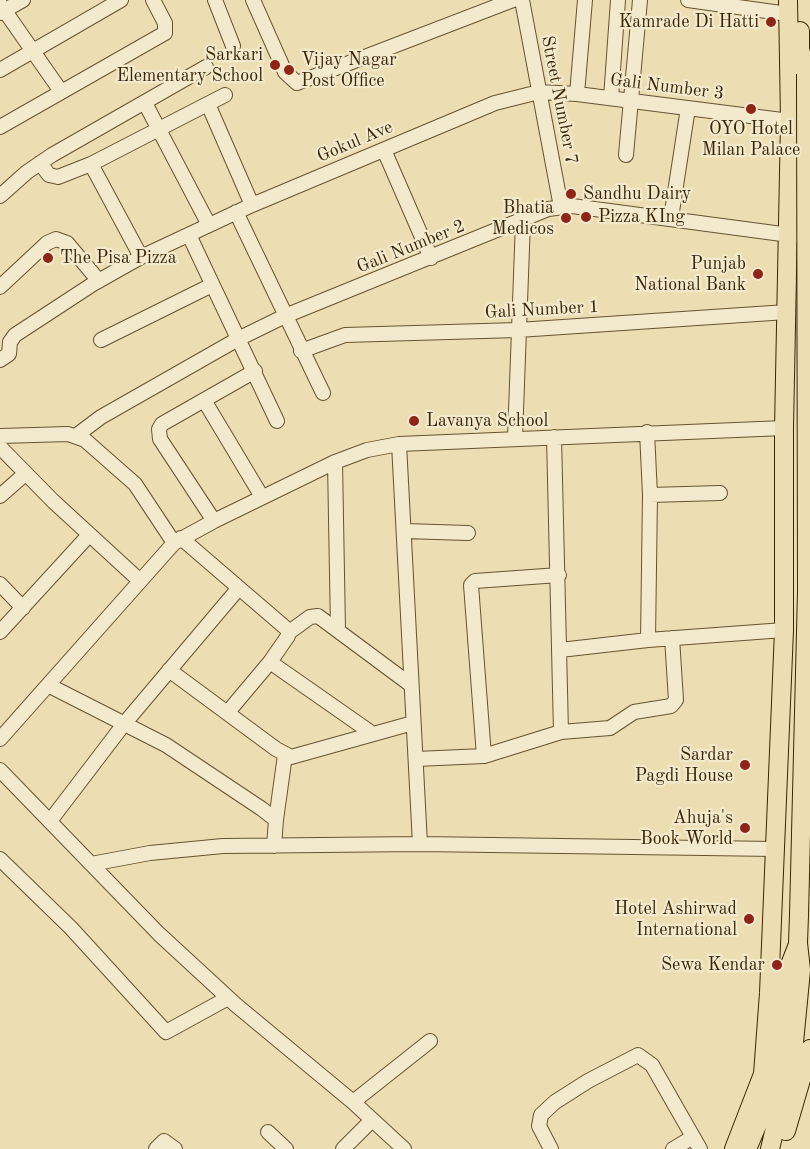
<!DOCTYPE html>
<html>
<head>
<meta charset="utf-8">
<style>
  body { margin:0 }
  canvas { display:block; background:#edddb2 }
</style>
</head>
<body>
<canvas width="810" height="1149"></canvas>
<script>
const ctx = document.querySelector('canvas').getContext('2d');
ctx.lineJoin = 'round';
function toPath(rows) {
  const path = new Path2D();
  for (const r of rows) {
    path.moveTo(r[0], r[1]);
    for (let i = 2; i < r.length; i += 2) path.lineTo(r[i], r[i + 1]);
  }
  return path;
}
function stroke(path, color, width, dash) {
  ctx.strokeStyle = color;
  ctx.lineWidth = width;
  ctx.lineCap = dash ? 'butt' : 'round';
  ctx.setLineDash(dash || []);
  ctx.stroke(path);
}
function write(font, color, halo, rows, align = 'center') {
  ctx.font = font + ' "Old Standard TT",serif';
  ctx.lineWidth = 4.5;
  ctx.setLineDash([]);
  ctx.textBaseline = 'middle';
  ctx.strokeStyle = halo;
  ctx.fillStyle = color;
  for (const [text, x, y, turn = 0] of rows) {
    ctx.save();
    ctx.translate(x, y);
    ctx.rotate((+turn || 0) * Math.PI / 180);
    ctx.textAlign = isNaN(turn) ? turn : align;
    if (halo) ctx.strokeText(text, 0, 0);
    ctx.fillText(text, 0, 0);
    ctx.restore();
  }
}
const minor = toPath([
  [215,0,233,46],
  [253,0,285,72,297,83,513,0],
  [522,0,561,207],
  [688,0,788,14],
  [0,4,60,90],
  [0,13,23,0],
  [0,70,121,0],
  [577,94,585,0],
  [611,98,618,0],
  [145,103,209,225],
  [208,104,252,205],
  [0,127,165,33,165,23,153,0],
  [384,150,431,258],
  [626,155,640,0],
  [40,163,49,175,58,177,91,164,225,95],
  [91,164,141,257],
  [0,196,27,172,52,155,206,67],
  [236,212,323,393],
  [671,218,688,108],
  [189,235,277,421],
  [0,287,47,243,56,239,67,243,99,281],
  [101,340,212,285],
  [301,351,345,335,518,330,787,312],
  [0,360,9,354,10,342,15,335,93,284,141,257,252,205,495,103,539,92,577,94,790,121],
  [204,400,262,497],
  [77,435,101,417,238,339,285,316,548,209,572,206,797,236],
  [0,436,68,434,85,440,135,484,174,543],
  [554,437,561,732],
  [515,438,523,221],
  [399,444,420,844],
  [0,447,53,501,139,580],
  [335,462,338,630],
  [650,495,720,493],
  [0,496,25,474],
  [214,521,160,439,159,429,162,424,255,371],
  [404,531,468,533],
  [181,538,288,630,288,636,270,662,228,712],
  [0,584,23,608],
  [0,632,89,535],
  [288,633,310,617,318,616,411,685],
  [648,640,784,630],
  [560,650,648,640,650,495,647,432],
  [270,662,373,734],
  [169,670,276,749,291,757,413,723],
  [48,685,166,745,262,809,276,820,274,846],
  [0,739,174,543,214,521,335,462,367,450,399,444,784,428],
  [484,756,471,585,475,581,559,575],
  [416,759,484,756,561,732,610,728,634,712,671,706,676,700,672,638],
  [0,770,159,934,236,1005,353,1102,404,1149],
  [276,820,285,755],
  [50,821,124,724,238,589],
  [0,859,71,928,166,1032,228,998],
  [91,864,150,853,223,846,420,844,775,849],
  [353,1102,430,1041],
  [268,1132,286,1149],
  [156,1149,164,1141,175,1149],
  [343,1149,372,1120],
  [551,1149,539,1126,541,1115,555,1102,588,1081,638,1055,652,1065,700,1149],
  [673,1149,693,1137]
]);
const major = toPath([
  [800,31,800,49,806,74],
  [786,1131,810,1049],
  [734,1149,763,1074,769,993,784,630,784,428,790,121,788,0],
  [747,1149,773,1088,781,1056,786,975,797,947],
  [770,1149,793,1053,801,970,798,943,799,915]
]);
const majorBridge = toPath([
  [799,915,807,591,806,74]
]);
const markers = [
  [771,22,6,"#8f2418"],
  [275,65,6,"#8f2418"],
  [289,70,6,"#8f2418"],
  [751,109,6,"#8f2418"],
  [571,194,6,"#8f2418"],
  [586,217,6,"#8f2418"],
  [566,218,6,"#8f2418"],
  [48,258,6,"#8f2418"],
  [758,274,6,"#8f2418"],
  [414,421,6,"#8f2418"],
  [745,765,6,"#8f2418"],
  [745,828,6,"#8f2418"],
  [749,919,6,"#8f2418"],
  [777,965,6,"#8f2418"]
];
const poiNames = [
  ["Kamrade Di Hatti",759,22],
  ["Sarkari",263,55],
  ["Elementary School",263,76],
  ["Vijay Nagar",301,60,"left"],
  ["Post Office",301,81,"left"],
  ["OYO Hotel",751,129,"center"],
  ["Milan Palace",751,150,"center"],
  ["Sandhu Dairy",583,194,"left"],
  ["Bhatia",554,208],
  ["Medicos",554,229],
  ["Pizza KIng",598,217,"left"],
  ["The Pisa Pizza",60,258,"left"],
  ["Punjab",746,264],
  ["National Bank",746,285],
  ["Lavanya School",426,421,"left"],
  ["Sardar",733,755],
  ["Pagdi House",733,776],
  ["Ahuja's",733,818],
  ["Book World",733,839],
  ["Hotel Ashirwad",737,909],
  ["International",737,930],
  ["Sewa Kendar",765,965]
];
const streetNames = [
  ["Gali Number 3",667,87,7],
  ["Street Number 7",559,100,79],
  ["Gokul Ave",355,142,-23],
  ["Gali Number 2",411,247,-22],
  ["Gali Number 1",542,310,-3]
];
stroke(minor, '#675330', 16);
stroke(major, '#3a2505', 20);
stroke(minor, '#f3e9cd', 14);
stroke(major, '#edddb2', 18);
stroke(majorBridge, '#3a2505', 20, []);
stroke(majorBridge, '#edddb2', 18);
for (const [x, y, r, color] of markers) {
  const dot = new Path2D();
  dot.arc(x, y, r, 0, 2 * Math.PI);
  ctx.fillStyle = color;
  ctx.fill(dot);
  stroke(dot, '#f3e9cd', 2);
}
write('18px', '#3a2505', '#f3e9cd', poiNames, 'right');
write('18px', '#3a2505', '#f3e9cd', streetNames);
</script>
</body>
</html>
